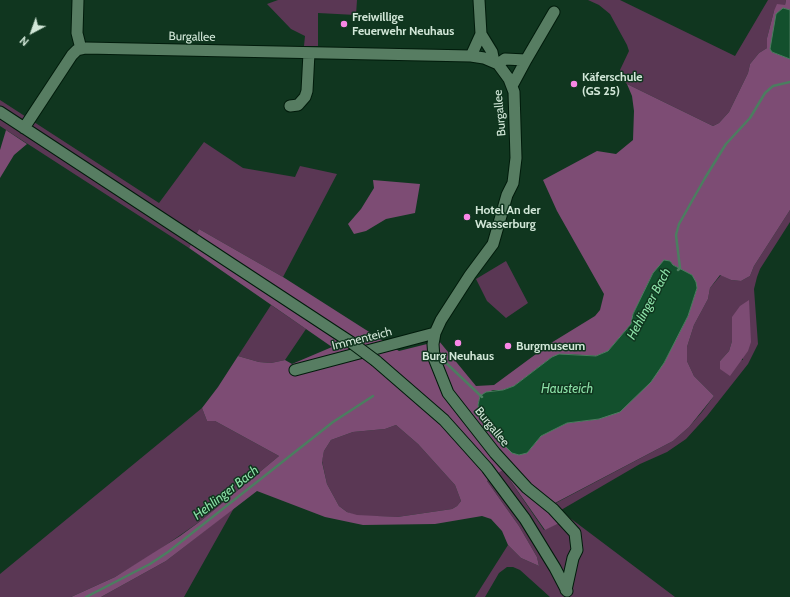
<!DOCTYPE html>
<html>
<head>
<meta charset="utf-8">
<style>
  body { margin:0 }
  #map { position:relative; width:790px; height:597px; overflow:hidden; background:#10361f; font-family:Cabin,sans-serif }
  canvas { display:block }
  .north { position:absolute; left:12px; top:12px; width:40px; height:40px; -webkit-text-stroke:3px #10361f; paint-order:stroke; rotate:221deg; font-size:11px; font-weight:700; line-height:16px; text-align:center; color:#d2e7d8 }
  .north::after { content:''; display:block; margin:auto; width:14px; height:18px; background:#d2e7d8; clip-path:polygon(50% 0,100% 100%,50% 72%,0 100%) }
</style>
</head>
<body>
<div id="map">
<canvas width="790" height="597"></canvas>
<div class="north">N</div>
</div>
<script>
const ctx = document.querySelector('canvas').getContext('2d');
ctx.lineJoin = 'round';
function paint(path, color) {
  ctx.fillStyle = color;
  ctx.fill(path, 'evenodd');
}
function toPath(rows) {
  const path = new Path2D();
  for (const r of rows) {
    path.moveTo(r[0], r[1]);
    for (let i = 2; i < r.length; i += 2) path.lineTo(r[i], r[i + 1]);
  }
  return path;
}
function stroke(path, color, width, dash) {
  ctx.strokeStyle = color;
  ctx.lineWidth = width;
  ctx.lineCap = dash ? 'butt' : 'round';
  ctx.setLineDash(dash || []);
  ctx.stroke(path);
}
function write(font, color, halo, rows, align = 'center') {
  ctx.font = font + ' Cabin,sans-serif';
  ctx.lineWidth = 3;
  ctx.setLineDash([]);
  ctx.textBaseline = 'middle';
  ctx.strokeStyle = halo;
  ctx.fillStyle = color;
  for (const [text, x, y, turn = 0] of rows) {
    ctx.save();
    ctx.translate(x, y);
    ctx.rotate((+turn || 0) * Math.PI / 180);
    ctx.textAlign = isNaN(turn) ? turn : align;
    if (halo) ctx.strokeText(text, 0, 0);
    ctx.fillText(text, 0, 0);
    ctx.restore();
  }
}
const green = toPath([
  [278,0,357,0,356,15,318,13,318,46,304,46,305,36,291,29,267,4],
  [588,0,620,0,735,56,768,0,786,0,785,5,774,11,767,38,767,48,759,53,750,64,748,73,729,112,719,123,713,126,627,84,620,77,620,70,629,51,627,45,610,14,599,5],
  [0,100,159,203,204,142,243,168,295,177,300,166,337,174,283,277,199,229,189,248,0,126],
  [790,210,790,222,760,269,757,277,754,289,758,344,748,364,707,416,686,439,667,452,640,464,561,510,554,504,673,441,689,427,702,412,714,396,694,376,687,361,687,347,694,325,708,299,710,288,721,275,731,280,741,281,750,276,754,266],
  [732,317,743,360,720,361,729,351,732,341],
  [506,261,528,303,506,318,487,301,476,279],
  [271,305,306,329,285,360,271,363,259,362,238,356],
  [202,408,207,421,215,421,279,456,202,520,153,554,115,577,71,597,0,597,0,574],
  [396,425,418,444,455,485,461,501,457,506,452,509,397,517,357,516,347,512,339,506,327,484,322,461,324,451,331,440,353,432,385,429],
  [503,470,544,530,570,518,675,597,550,597,520,570,513,567,507,567,499,573,485,597,475,597,508,545,521,558,539,566,537,557,519,526,487,481],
  [234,508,184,597,101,597,166,561]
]);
const forest = toPath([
  [786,0,790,0,790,10,783,8,776,14,772,52,790,59,790,210,754,266,750,276,741,281,731,280,720,275,710,288,708,299,694,325,687,347,687,361,694,376,714,396,689,427,673,441,555,503,570,518,545,530,503,470,487,481,519,526,537,557,539,566,521,558,508,545,502,531,491,519,482,516,435,524,363,525,325,517,257,491,166,561,101,597,71,597,115,577,180,536,202,520,279,456,215,421,207,421,202,408,218,387,238,356,259,362,271,363,285,360,292,364,332,347,189,248,199,229,283,277,399,351,439,341,476,386,494,385,551,343,595,316,600,310,604,294,557,211,543,180,597,151,616,154,633,140,634,111,632,96,627,84,713,126,719,123,729,112,748,73,750,64,759,53,767,48,767,38,774,11,777,4,785,5],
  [670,261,673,265,692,275,697,288,688,316,664,363,599,419,567,423,552,430,541,436,527,453,480,413,478,405,480,396,493,390,503,390,514,386,552,357,568,354,596,356,608,351,631,324,633,314,653,273],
  [396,425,418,444,455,485,461,501,457,506,452,509,397,517,357,515,347,512,339,506,327,484,322,462,324,451,331,440,353,432,385,429],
  [6,130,27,144,14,155,0,178,0,150],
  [373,180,420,184,415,213,386,219,366,231,354,234,348,224,361,209,374,188],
  [749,300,751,342,748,351,730,376,720,369,720,361,729,351,732,341,732,317,740,306]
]);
const water = toPath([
  [783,8,790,10,790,59,772,52,770,49,776,14,783,8],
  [664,260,670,261,673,265,692,275,696,282,697,288,688,316,664,363,651,382,620,412,599,419,567,423,541,436,527,453,519,455,512,453,499,440,480,413,478,405,480,396,486,392,503,390,514,386,552,357,559,354,596,356,608,351,631,324,633,314,653,273,664,260]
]);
const stream = toPath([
  [678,270,680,268,676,235,679,224,705,178,726,144,750,118,765,93,773,86,790,82],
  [444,361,482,397],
  [86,597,150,564,168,552,333,422,373,396]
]);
const minor = toPath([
  [78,0,77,33,81,49],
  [481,34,492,52,494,62],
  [471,56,481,34,479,0],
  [498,64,505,59,526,60,554,12],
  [512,86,526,60],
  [290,106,298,105,305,97,307,91,309,53],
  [0,112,352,343],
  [24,128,72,55,77,50,86,48,471,56,484,58,498,64,509,79,514,92,516,158,513,183,507,195,493,244,470,275,441,320,435,333,433,344,434,358,448,393,495,453,527,488,553,509,575,533,577,550,573,558,566,590],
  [376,361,444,420,487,468,525,519,555,568,567,591],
  [295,370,435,333]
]);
const minorBridge = toPath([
  [352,343,376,361]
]);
const markers = [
  [344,24,4,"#fa87e7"],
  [574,84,4,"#fa87e7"],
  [467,217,4,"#fa87e7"],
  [458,343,4,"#fa87e7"],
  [508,346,4,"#fa87e7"]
];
const poiNames = [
  ["Freiwillige",352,17],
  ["Feuerwehr Neuhaus",352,31],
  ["Käferschule",582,77],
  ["(GS 25)",582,91],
  ["Hotel An der",475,210],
  ["Wasserburg",475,224],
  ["Burgmuseum",516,346],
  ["Burg Neuhaus",458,356,"center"]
];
const streetNames = [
  ["Burgallee",192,37,1],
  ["Burgallee",500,113,-95],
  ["Immenteich",362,339,-14],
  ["Burgallee",492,427,51]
];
const waterNames = [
  ["Hehlinger Bach",649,304,-62],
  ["Hausteich",567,389],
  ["Hehlinger Bach",226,493,-38]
];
paint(green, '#5a3754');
paint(forest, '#7d4c74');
paint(water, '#13502d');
stroke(water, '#4c7d60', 1);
stroke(stream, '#4c7d60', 2.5);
stroke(minor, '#011b0b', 13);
stroke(minor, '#577d62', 11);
stroke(minorBridge, '#011b0b', 13, []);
stroke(minorBridge, '#577d62', 11);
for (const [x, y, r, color] of markers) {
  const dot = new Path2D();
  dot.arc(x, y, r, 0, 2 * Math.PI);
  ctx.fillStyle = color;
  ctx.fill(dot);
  stroke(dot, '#10361f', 1.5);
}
write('bold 12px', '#d2e7d8', '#10361f', poiNames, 'left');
write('12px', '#d2e7d8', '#10361f', streetNames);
write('italic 13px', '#8bdfa6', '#10361f', waterNames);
</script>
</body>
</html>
